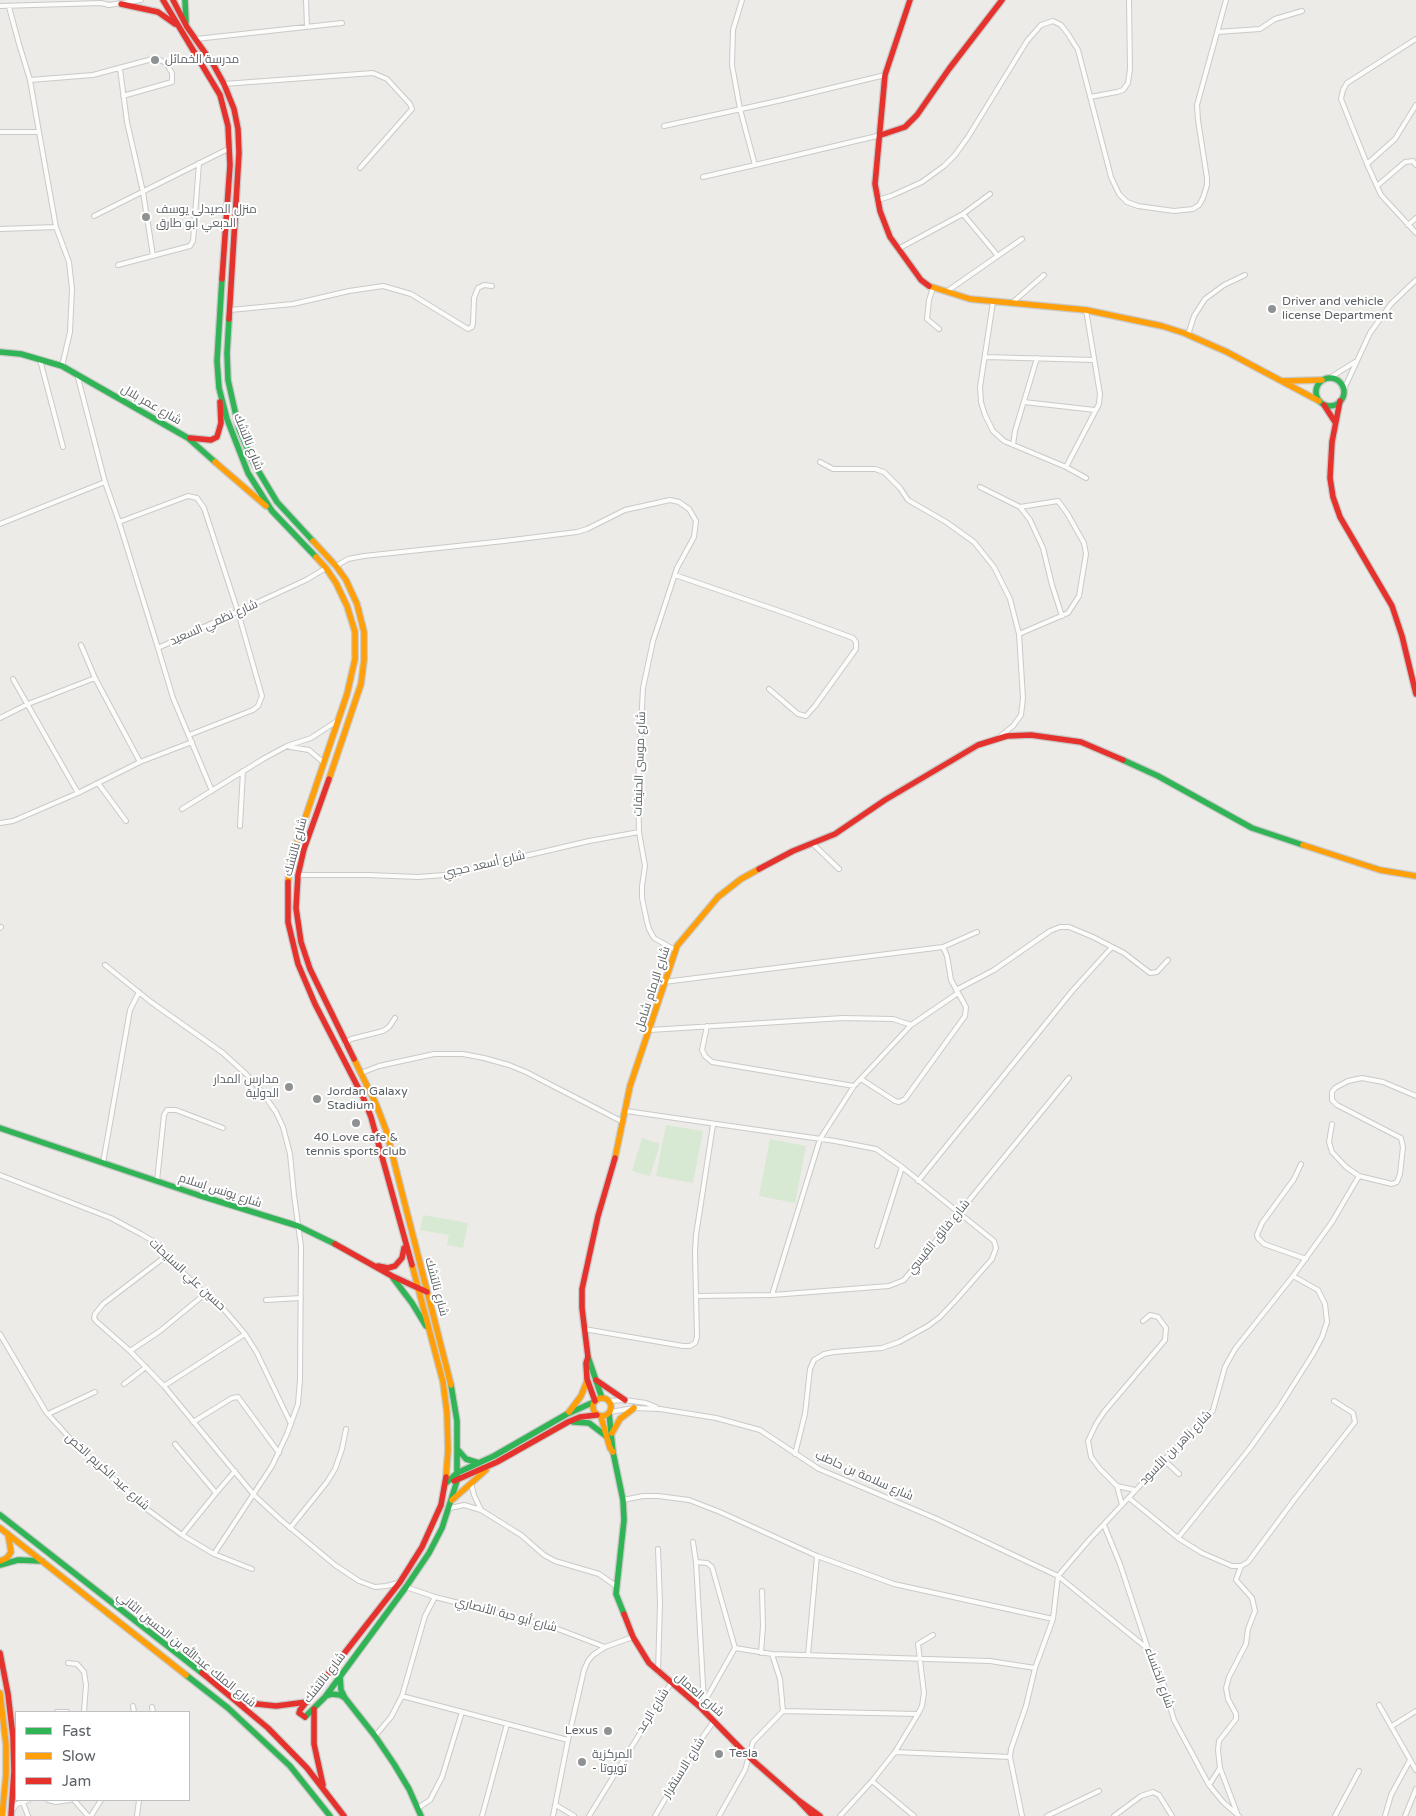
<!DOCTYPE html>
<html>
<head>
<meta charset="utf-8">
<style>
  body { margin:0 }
  #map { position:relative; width:1416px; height:1816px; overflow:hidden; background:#edebe7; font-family:"Varela Round",sans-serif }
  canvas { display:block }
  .legend { position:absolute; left:15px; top:1711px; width:175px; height:90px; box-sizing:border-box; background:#fff; border:1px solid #bec0c2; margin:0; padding:6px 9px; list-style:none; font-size:15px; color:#5d6266 }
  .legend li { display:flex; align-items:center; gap:10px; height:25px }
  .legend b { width:25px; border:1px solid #bec0c2 }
</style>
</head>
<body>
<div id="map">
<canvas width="1416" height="1816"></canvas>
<ul class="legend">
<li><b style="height:6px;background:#30b455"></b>Fast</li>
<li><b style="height:6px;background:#ff9f0a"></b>Slow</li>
<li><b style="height:6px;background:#e5322d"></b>Jam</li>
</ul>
</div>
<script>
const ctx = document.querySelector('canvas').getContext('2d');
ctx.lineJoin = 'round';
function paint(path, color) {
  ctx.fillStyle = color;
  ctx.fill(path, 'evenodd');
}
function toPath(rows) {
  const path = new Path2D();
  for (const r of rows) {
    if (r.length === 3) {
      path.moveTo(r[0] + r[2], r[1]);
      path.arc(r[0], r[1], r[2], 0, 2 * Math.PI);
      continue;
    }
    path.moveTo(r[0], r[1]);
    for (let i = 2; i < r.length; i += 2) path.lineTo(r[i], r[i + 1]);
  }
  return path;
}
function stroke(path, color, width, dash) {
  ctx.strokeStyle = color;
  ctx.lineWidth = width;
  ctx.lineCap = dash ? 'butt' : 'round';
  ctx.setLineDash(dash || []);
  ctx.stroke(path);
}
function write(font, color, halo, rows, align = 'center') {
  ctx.font = font + ' "Varela Round",Cairo,sans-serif';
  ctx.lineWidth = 4;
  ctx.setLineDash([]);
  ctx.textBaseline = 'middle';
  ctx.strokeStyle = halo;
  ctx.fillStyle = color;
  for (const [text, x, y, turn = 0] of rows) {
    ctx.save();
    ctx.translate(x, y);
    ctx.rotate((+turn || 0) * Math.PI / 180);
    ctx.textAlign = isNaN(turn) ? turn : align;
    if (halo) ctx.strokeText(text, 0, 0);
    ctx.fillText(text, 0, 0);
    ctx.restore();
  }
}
const green = toPath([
  [666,1125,703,1131,693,1183,656,1176],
  [642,1138,660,1144,650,1176,632,1171],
  [770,1139,806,1146,795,1203,759,1196],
  [423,1215,468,1223,463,1248,447,1245,449,1235,420,1230]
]);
const street = toPath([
  [306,0,307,27],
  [0,6,101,3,109,5,141,0],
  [9,7,19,44,30,80,39,132],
  [1217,32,1260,29,1275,19,1302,11],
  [196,39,342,23],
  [1416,39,1347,83,1343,90,1341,99,1367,164,1381,195,1416,233],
  [120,69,127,122,143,192,153,256],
  [30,80,93,75,156,58,166,63,172,73,172,82,123,96],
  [224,84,373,73,387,79,410,104,412,109,360,168],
  [1090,97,1117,92,1123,90,1128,83,1130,69,1129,0],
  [664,126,782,100,885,75],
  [0,132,39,132,56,227,69,262,72,289,70,332,62,366],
  [1367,164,1395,139,1416,105],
  [755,165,881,135],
  [703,177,755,165,740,109,732,65,733,30,742,0],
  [1377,186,1405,162,1413,161,1416,165],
  [878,200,891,196,922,182,944,166,955,155,968,137,1027,41,1041,25,1053,21,1061,25,1068,34,1078,50,1111,177,1119,194,1127,202,1138,206,1174,211,1193,209,1199,205,1203,198,1207,185,1207,178,1198,120,1197,105,1226,0],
  [963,214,998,256],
  [94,216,230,148],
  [1408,225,1416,218],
  [0,229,56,227],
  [898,249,963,214,990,194],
  [118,265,190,246,193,241,199,163],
  [933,288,929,300,927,319,939,329],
  [946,292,1022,239],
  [993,302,980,387,981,402,985,415,993,431,1004,441,1066,467,1086,478],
  [1012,303,1044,275],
  [230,310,293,304,349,291,383,286,411,294,468,329,472,327,473,323,474,298,478,288,484,285,492,286],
  [1188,335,1194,316,1205,299,1224,285,1245,275],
  [985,357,1094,360],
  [40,360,63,447],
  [1331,377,1355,362],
  [1344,389,1370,333,1391,304,1416,280],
  [1024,402,1095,410],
  [1013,445,1015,431,1037,358],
  [820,462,833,469,875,469,884,472,900,488,908,500,946,522,974,542,994,567,1010,599,1019,634,1023,698,1021,715,1013,726,999,737],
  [1066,467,1099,404,1100,394,1086,310],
  [105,482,119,522,188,496,197,498,204,508,238,612,262,696,258,706,253,710,189,735],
  [980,487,1020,507,1030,520,1043,548,1052,585,1062,616],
  [119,522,158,648],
  [0,524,105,482,77,374],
  [336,566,348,559,364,556,504,541,577,532,587,529,625,510,670,500,679,502,689,509,696,521,694,537,677,568,653,641,643,688,638,783,639,832,645,866,642,886,642,898,647,922,649,929,654,938,675,950],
  [675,575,788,614,853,638,856,642,856,649,815,706,806,716,798,714,769,689],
  [1019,634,1068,613,1079,596,1086,554,1084,543,1067,513,1058,501,1020,507],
  [81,645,95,678,140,762],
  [13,679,78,793],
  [0,718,28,704,95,678],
  [290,747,309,750,324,763],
  [98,783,126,821],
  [212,791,173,698,158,648,306,580,326,568],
  [182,809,263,759,287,746,311,738,337,721],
  [0,823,13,821,78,793,140,762,192,742],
  [240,826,243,771],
  [812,843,839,869],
  [298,875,368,875,418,877,444,875,589,841,639,832],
  [0,928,1,927],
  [105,965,151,1002,223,1053,246,1074,259,1088,276,1112,283,1127,290,1154,294,1195,301,1246,300,1380,298,1404,287,1434,272,1466,214,1554],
  [664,982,943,947,977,932],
  [956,990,994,970,1050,931,1060,927,1069,927,1093,937,1124,953,1150,973,1157,972,1168,960],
  [707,1026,702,1050,705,1056,712,1062,854,1086],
  [650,1030,843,1018,893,1019,911,1025],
  [345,1044,351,1039,383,1031,389,1027,395,1018],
  [361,1073,379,1066,434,1054,463,1054,484,1058,509,1065,526,1072,623,1122],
  [861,1079,895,1101,899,1102,905,1099,965,1016,966,1007,951,980,947,956,943,947],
  [626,1111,835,1141,876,1149,902,1167,994,1241,996,1248,992,1259,956,1300,940,1317,928,1326,899,1342,882,1348,834,1352,824,1354,814,1360,810,1369,805,1414,795,1454],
  [1332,1124,1329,1142,1332,1152,1346,1167,1359,1176],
  [103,1163,130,1010,139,992],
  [1301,1164,1294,1179,1262,1223,1257,1235,1258,1238,1264,1244,1306,1259],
  [0,1175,111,1218,141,1234,158,1244,166,1256,205,1294,221,1306,245,1334,257,1353,291,1424],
  [157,1181,164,1115,167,1110,176,1110,223,1128],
  [918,1181,1073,990,1112,947],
  [877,1246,902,1167],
  [166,1256,103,1304,95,1314,94,1318,96,1321,130,1351,164,1386,254,1495,281,1520,335,1565,359,1581,375,1587,386,1586,398,1583],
  [1293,1276,1332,1222,1359,1176,1392,1184,1397,1182,1400,1174,1403,1147,1401,1138,1337,1105,1332,1100,1332,1092,1335,1088,1348,1081,1362,1078,1383,1082,1416,1096],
  [772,1295,820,1139,854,1086,911,1025,958,993],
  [696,1296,772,1295,889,1286,904,1280,1069,1078],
  [266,1300,301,1298],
  [584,1329,683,1346,690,1346,695,1343,697,1337,695,1252,696,1235,713,1125],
  [0,1334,46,1412,75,1444,144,1507,182,1535,214,1554,252,1569],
  [130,1351,160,1331,205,1294],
  [124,1384,146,1367],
  [164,1386,245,1334],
  [609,1401,625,1400,646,1403,656,1407],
  [610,1412,634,1408,660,1409,716,1418,760,1430,819,1469,937,1519,1058,1576,1148,1649],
  [48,1414,95,1392],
  [193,1422,232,1398,238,1397,279,1453],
  [175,1444,216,1493,235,1471],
  [1164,1460,1179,1474],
  [471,1483,474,1495,481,1510],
  [1117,1486,1122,1505],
  [1135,1490,1117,1486,1100,1469,1091,1457,1088,1441,1096,1424,1104,1412,1165,1340,1166,1328,1158,1317,1150,1315,1143,1321],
  [623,1500,643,1496,658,1496,689,1500,720,1512,817,1556,894,1584,1053,1619],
  [450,1508,464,1505,481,1510,521,1535,544,1555,555,1561,599,1574,616,1586],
  [1104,1525,1120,1564,1148,1649,1164,1685,1174,1720,1209,1785,1223,1802,1239,1816],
  [290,1528,327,1482,335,1469,342,1449,346,1429],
  [182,1535,216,1493],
  [1178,1538,1202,1553,1232,1566,1241,1566,1248,1562,1294,1500,1355,1422,1353,1413,1334,1401],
  [693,1542,696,1562,704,1702],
  [658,1549,660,1603,658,1672],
  [696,1562,707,1563,712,1567,735,1648,701,1708],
  [406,1587,435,1597,550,1626,605,1647,633,1637],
  [735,1648,772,1654,990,1661,1035,1668],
  [761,1653,763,1626,762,1591],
  [772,1654,780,1679,783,1711],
  [808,1655,817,1556],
  [68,1663,77,1664,84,1672,86,1685,84,1712],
  [402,1696,568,1740],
  [1379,1705,1416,1770],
  [133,1706,134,1712],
  [152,1707,153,1712],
  [57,1712,67,1712],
  [1392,1726,1416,1711],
  [375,1736,391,1717,402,1696,425,1616,435,1597],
  [895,1752,1010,1757],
  [1220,1768,1237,1813],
  [872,1781,914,1816],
  [1209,1785,1220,1768,1218,1750,1219,1741,1236,1719,1236,1714,1228,1699,1226,1688,1229,1677,1246,1644,1248,1629,1255,1611,1252,1598,1236,1580,1241,1566],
  [22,1800,28,1816],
  [48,1800,56,1802,70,1800],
  [74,1800,88,1816],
  [556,1805,574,1816],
  [418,1808,430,1800,442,1777,462,1712],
  [13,1809,17,1804,28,1800],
  [91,1816,101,1800],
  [137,1816,139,1800],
  [482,1816,507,1724],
  [553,1816,568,1740,584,1670,588,1661,593,1655,605,1647],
  [589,1816,671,1683],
  [655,1816,697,1745,714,1721],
  [719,1816,745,1770,753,1742,783,1711,918,1714],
  [840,1816,872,1781,895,1752,918,1714,922,1706,924,1693,918,1644,933,1635],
  [1022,1816,1010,1757,1011,1749,1026,1706,1035,1668,1053,1619,1058,1576,1089,1540,1164,1460,1208,1417,1213,1410,1225,1367,1235,1349,1293,1276,1318,1290,1325,1304,1327,1322,1322,1337,1313,1354,1278,1409,1250,1448,1178,1538,1129,1498],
  [1047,1816,1099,1791],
  [1114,1816,1141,1796,1153,1792,1159,1795,1172,1816],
  [1335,1816,1359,1771],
  [1385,1816,1391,1795,1410,1760],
  [1405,1816,1416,1789]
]);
const fast = toPath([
  [185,0,186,22],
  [222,279,217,361,219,388,227,419,248,473,272,511,316,557],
  [229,319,227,353,228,380,239,429,253,462,277,502,313,541],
  [0,352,21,354,62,366,188,438,215,462],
  [1330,392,14],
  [1123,760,1158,776,1252,828,1303,845],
  [0,1128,198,1195,298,1226,335,1244],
  [393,1278,412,1303,426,1326],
  [588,1357,602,1398],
  [609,1413,613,1452,623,1500,624,1520,616,1594,624,1614],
  [573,1422,589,1423,606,1436],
  [458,1450,466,1459,479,1463],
  [445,1484,457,1473,494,1456,567,1414,594,1402],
  [0,1515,202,1673],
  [0,1565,18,1560,42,1561],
  [186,1675,228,1708,290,1766,330,1816],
  [340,1676,341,1690,345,1698,375,1736,394,1764,409,1789,421,1816],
  [326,1696,332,1694,340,1695,345,1698],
  [305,1717,325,1697,406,1587,429,1553,442,1528,457,1481,457,1421,451,1385]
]);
const slow = toPath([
  [929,286,970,299,1086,310,1162,326,1184,333,1227,352,1319,401],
  [1283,381,1322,380],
  [215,462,266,506],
  [313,541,336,566,346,580,357,604,364,632,364,660,361,684,329,779],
  [1303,845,1380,870,1416,876],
  [288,882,291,860,347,694,355,659,355,632,347,606,336,583,326,568,316,557],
  [354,1059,376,1104,386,1130,451,1385],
  [615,1158,630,1086,677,946,718,897,741,879,759,869],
  [412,1265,443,1382,447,1413,448,1450,446,1477],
  [602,1407,9],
  [569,1412,581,1396,587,1381],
  [601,1417,610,1448,613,1452],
  [612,1433,620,1419,634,1408],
  [452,1500,486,1470],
  [0,1528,186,1675],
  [0,1561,7,1558,11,1552,8,1534],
  [0,1693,6,1745,6,1775,2,1816]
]);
const jam = toPath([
  [163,0,220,95,228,126,230,165,222,279],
  [173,0,187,27,213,64,224,84,234,109,238,129,239,153,229,319],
  [910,0,885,75,875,184,880,211,890,237,921,280,929,286],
  [121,4,158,12,175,24],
  [881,135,905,127,917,115,949,69,1002,0],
  [1340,401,1332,442,1330,478,1333,497,1340,517,1392,606,1402,636,1416,694],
  [1324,405,1335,422],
  [190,438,211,440,217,437,221,423,220,402],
  [329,779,304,849,298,875,296,908,301,942,310,969,354,1059],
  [759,869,793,851,835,834,885,800,978,745,1007,736,1031,735,1081,742,1123,760],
  [288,882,288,922,298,964,315,1004,363,1097,371,1117,412,1265],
  [335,1244,392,1276,427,1292],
  [378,1266,388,1268,395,1266,402,1258,404,1248],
  [596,1380,625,1400],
  [595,1401,587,1379,586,1363,588,1357,582,1308,582,1289,598,1216,615,1158],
  [454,1481,497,1462,568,1422,580,1417,597,1415],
  [624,1614,633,1637,649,1663,701,1708,749,1757,798,1800,820,1816],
  [0,1653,8,1694,13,1737,14,1771,11,1816],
  [202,1673,268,1728,307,1768,344,1816],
  [238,1702,276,1706,307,1702],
  [314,1709,314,1744,323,1785],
  [305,1717,299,1713,300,1710,400,1582,422,1547,441,1505,446,1477],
  [799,1801,813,1816]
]);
const markers = [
  [155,60,5,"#8f9293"],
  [146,217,5,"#8f9293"],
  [1272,309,5,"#8f9293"],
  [289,1087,5,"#8f9293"],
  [317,1099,5,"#8f9293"],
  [356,1123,5,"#8f9293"],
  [608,1731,5,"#8f9293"],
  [719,1754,5,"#8f9293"],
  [582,1762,5,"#8f9293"]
];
const poiNames = [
  ["مدرسة الخمائل",165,60],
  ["منزل الصيدلي يوسف",156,210],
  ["الدبعي ابو طارق",156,224],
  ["Driver and vehicle",1282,302],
  ["license Department",1282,316],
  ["مدارس المدار",279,1080,"right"],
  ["الدولية",279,1094,"right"],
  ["Jordan Galaxy",327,1092],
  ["Stadium",327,1106],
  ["40 Love cafe &",356,1138,"center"],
  ["tennis sports club",356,1152,"center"],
  ["Lexus",598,1731,"right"],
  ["Tesla",729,1754],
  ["المركزية",592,1755],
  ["- تويوتا",592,1769]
];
const streetNames = [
  ["شارع عمر بلال",151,405,30],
  ["شارع نالتشك",248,442,68],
  ["شارع نظمي السعيد",214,623,-24],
  ["شارع موسى الحنيفات",640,764,-88],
  ["شارع نالتشك",296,847,-75],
  ["شارع أسعد حجبي",484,865,-13],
  ["شارع الإمام شامل",653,989,-72],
  ["شارع يونس إسلام",220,1191,18],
  ["شارع فائق القيسي",939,1237,-51],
  ["حسين علي السليحات",187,1275,43],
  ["شارع نالتشك",436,1287,75],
  ["شارع زاهر بن الأسود",1176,1448,-46],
  ["شارع عبد الكريم الخص",107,1472,42],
  ["شارع سلامة بن حاطب",864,1476,24],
  ["شارع أبو حبة الأنصاري",506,1615,15],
  ["شارع الملك عبدالله بن الحسين الثاني",186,1650,39],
  ["شارع نالتشك",325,1678,-52],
  ["شارع الخنساء",1159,1678,70],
  ["شارع العمال",699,1695,41],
  ["شارع الرعد",653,1711,-58],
  ["شارع الاستقرار",684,1768,-58]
];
paint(green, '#d7e9d2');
stroke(street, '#c9cac9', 6);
stroke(fast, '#c9cac9', 8);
stroke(slow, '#c9cac9', 8);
stroke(jam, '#c9cac9', 8);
stroke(street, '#fcfcfb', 4);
stroke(fast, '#30b455', 5.5);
stroke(slow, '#ff9f0a', 5.5);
stroke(jam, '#e5322d', 5.5);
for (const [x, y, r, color] of markers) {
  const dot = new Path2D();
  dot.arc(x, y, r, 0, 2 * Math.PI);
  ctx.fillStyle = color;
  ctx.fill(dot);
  stroke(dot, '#fff', 2);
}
write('12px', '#5d6266', '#fff', poiNames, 'left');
write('12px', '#5d6266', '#fff', streetNames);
</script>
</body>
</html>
